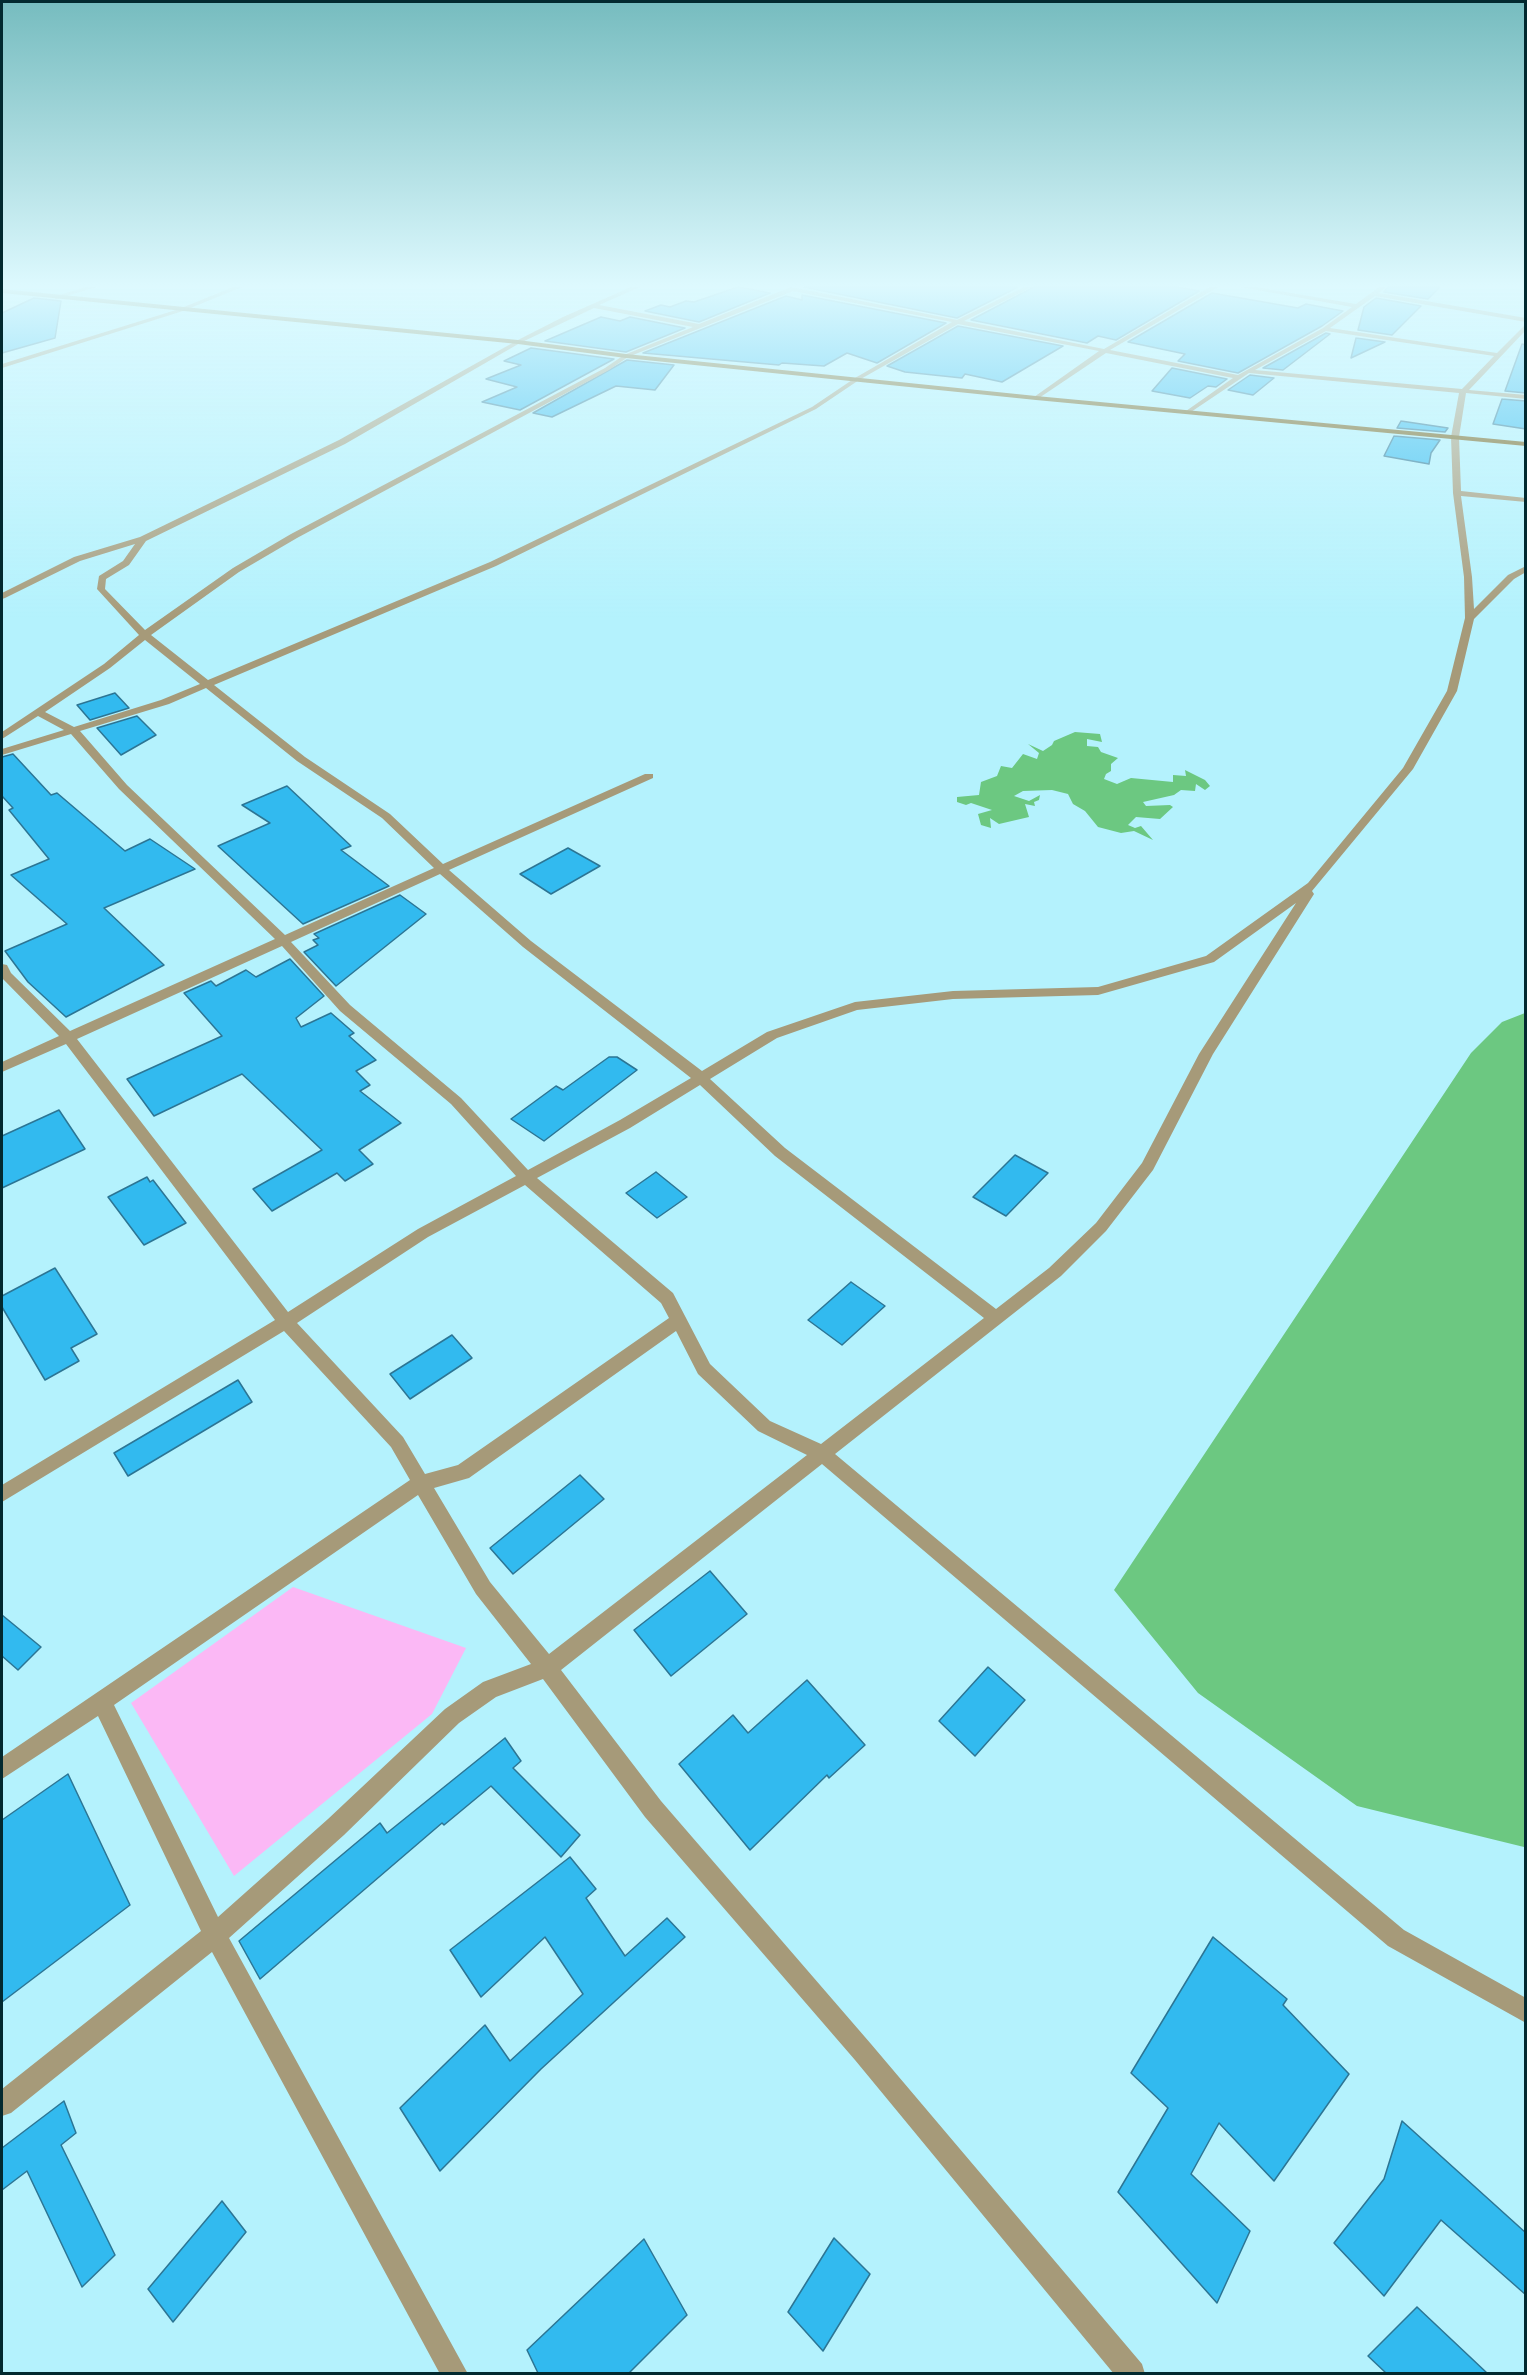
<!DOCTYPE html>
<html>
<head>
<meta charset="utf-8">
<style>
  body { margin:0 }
  #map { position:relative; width:1527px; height:2375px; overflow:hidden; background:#b4f2fd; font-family:"Fira Sans",sans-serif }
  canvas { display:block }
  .frame { position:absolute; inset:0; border:3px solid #02292f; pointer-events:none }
</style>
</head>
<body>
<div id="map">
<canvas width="1527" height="2375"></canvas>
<div class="frame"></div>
</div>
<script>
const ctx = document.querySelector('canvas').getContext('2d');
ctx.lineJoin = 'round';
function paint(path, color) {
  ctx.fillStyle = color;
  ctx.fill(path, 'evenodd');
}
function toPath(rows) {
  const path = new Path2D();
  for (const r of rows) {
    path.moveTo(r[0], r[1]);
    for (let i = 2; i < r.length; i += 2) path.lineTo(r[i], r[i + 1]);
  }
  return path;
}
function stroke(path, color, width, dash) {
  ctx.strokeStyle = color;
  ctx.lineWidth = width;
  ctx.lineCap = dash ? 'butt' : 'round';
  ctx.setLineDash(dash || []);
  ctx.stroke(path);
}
const green = toPath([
  [293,1587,466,1648,432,1714,234,1876,131,1703]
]);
const water = toPath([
  [1075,732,1100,734,1102,742,1087,739,1087,746,1098,747,1101,752,1118,758,1111,764,1111,771,1106,774,1104,779,1117,784,1131,778,1173,782,1173,775,1186,776,1185,770,1205,780,1210,786,1205,790,1196,784,1195,791,1181,790,1174,795,1143,802,1146,806,1170,805,1173,807,1160,819,1136,817,1128,825,1135,828,1141,826,1153,840,1134,831,1121,833,1098,827,1085,811,1073,804,1068,794,1052,790,1023,791,1014,796,1029,801,1040,795,1039,800,1034,802,1035,806,1025,804,1029,817,999,824,990,818,991,828,981,825,978,814,992,810,971,803,966,805,957,802,957,797,979,795,981,782,997,776,1001,766,1012,768,1023,754,1037,759,1039,753,1028,744,1043,751,1052,745,1054,741],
  [1525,1013,1526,1842,1524,1847,1357,1806,1198,1693,1114,1590,1471,1053,1502,1022]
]);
const building = toPath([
  [738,287,770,293,699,322,645,311,661,305,670,307,686,301,694,302,738,287],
  [804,287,1018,287,957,318,804,287],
  [1034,287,1177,287,1199,291,1116,340,1098,336,1087,343,971,320,1034,287],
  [1388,287,1440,287,1428,299,1384,292,1388,287],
  [1212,293,1298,308,1306,304,1343,311,1322,326,1238,373,1178,361,1185,354,1128,342,1212,293],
  [802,295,946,323,877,363,847,353,824,366,782,363,779,365,643,353,786,296,802,300,802,295],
  [34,298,61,301,55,338,2,353,2,313,34,298],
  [1376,298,1421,306,1392,335,1358,330,1364,307,1376,298],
  [601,317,620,321,630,317,685,328,626,352,545,341,601,317],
  [958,326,1063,346,1002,382,965,374,962,378,905,372,887,366,958,326],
  [1326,333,1330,334,1283,370,1263,368,1326,333],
  [1356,338,1385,342,1351,358,1356,338],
  [1522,344,1526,345,1526,393,1505,391,1522,344],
  [531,348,614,359,520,410,482,402,517,387,486,379,521,365,504,361,531,348],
  [627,360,674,365,655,390,616,386,552,417,533,413,627,360],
  [1172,368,1227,379,1216,387,1208,386,1190,398,1152,391,1172,368],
  [1250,375,1274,378,1253,395,1228,390,1250,375],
  [1502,399,1526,401,1526,429,1493,424,1502,399],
  [1401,421,1448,428,1445,432,1397,428,1401,421],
  [1394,436,1440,440,1431,453,1429,464,1384,456,1394,436],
  [115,693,129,708,90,720,77,705,115,693],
  [137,716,156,735,121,755,97,728,137,716],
  [13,754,51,795,57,793,125,851,150,839,195,869,104,908,164,965,66,1017,28,982,5,951,67,924,11,875,49,859,9,810,13,808,2,796,2,757,13,754],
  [287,786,351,846,341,850,389,886,303,924,218,846,270,823,242,805,287,786],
  [568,848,600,866,551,894,520,874,568,848],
  [400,895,426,914,336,986,304,952,318,945,313,940,319,938,314,934,400,895],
  [290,959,324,996,296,1018,301,1027,331,1013,354,1033,349,1036,376,1060,356,1071,370,1085,360,1091,401,1123,359,1150,373,1164,345,1181,337,1173,272,1211,253,1189,322,1150,242,1074,154,1116,127,1079,222,1036,184,993,211,981,216,986,246,970,256,977,290,959],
  [609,1057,617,1057,637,1070,544,1141,511,1119,556,1086,563,1090,609,1057],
  [59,1110,85,1149,2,1188,2,1136,59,1110],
  [1015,1155,1048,1173,1006,1216,973,1197,1015,1155],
  [656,1172,687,1197,657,1218,626,1193,656,1172],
  [147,1177,150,1182,153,1180,186,1223,144,1245,108,1197,147,1177],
  [55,1268,97,1334,71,1348,79,1361,45,1380,2,1307,2,1296,55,1268],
  [851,1282,885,1306,842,1345,808,1320,851,1282],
  [452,1335,472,1358,410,1399,390,1374,452,1335],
  [238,1380,252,1402,128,1476,114,1453,238,1380],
  [580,1475,604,1499,513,1574,490,1548,580,1475],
  [710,1571,747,1614,671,1676,634,1630,710,1571],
  [2,1615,41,1647,18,1670,2,1656,2,1615],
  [988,1667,1025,1700,975,1756,939,1721,988,1667],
  [807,1680,865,1745,829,1778,827,1775,750,1850,679,1764,733,1715,748,1733,807,1680],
  [505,1738,521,1761,513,1768,580,1835,561,1857,491,1786,444,1825,442,1823,260,1979,239,1941,380,1823,387,1833,505,1738],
  [68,1774,130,1905,2,2002,2,1820,68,1774],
  [570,1857,596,1889,586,1898,625,1956,667,1918,685,1937,541,2069,440,2171,400,2108,485,2025,510,2061,583,1994,545,1937,481,1997,450,1950,570,1857],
  [1213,1937,1287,1999,1283,2005,1349,2074,1274,2181,1219,2123,1191,2174,1250,2231,1217,2303,1118,2192,1168,2108,1131,2073,1213,1937],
  [64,2101,76,2133,61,2145,115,2255,82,2287,27,2171,2,2190,2,2148,64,2101],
  [1402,2121,1526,2233,1526,2295,1441,2220,1384,2296,1334,2243,1384,2179,1402,2121],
  [222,2201,246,2232,173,2322,148,2289,222,2201],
  [834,2238,870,2274,823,2351,788,2312,834,2238],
  [644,2239,687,2315,629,2373,538,2373,527,2350,644,2239],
  [1417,2307,1487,2373,1386,2373,1368,2356,1417,2307]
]);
const minor = toPath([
  [86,287,97,287,56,299,53,297,86,287],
  [233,287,242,287,183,311,2,368,2,364,179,309,233,287],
  [631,287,640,287,599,305,699,324,791,287,957,320,1024,287,1032,287,964,321,1104,349,1210,287,1218,287,1110,350,1238,375,1323,328,1352,307,1240,287,1256,287,1356,304,1379,287,1386,287,1379,293,1526,318,1526,322,1375,296,1330,328,1497,353,1526,324,1526,330,1469,390,1526,395,1526,399,1466,393,1459,437,1461,491,1526,498,1526,502,1461,496,1472,577,1474,609,1508,575,1526,566,1526,572,1514,579,1474,619,1457,691,1413,769,1312,891,1314,894,1213,1054,1153,1170,1106,1231,1061,1276,835,1454,1404,1930,1526,1998,1526,2023,1388,1946,822,1464,561,1670,661,1801,871,2044,1142,2364,1145,2374,1114,2374,855,2060,645,1817,543,1679,496,1697,459,1723,344,1835,229,1938,468,2374,440,2374,212,1952,11,2113,2,2116,2,2089,201,1931,98,1716,2,1779,2,1757,410,1480,391,1447,284,1331,2,1502,2,1485,275,1320,66,1044,2,1072,2,1062,59,1036,2,978,2,964,7,965,11,973,70,1031,275,939,119,789,71,734,2,755,2,749,64,730,38,716,2,739,2,732,104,664,139,635,97,589,99,576,123,561,135,544,80,561,5,598,2,599,2,593,74,557,140,537,212,502,339,440,516,341,563,317,631,287],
  [793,291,952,322,855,378,812,407,490,562,208,680,151,635,239,572,297,538,609,370,628,357,793,291],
  [594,308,693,327,624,355,605,368,291,534,233,568,145,630,105,589,106,579,129,565,146,541,345,444,520,343,594,308],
  [958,324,1099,351,1034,397,1036,400,1106,353,1233,378,1186,411,1188,414,1249,373,1459,393,1451,437,1453,493,1464,577,1465,618,1447,691,1403,768,1308,883,1206,956,1098,987,953,991,855,1002,767,1032,702,1071,531,941,449,870,653,778,653,774,645,774,443,864,390,814,305,757,214,685,496,566,816,409,859,380,958,324],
  [1326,331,1494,356,1462,389,1255,370,1326,331],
  [145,640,200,684,161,700,74,727,45,712,110,668,145,640],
  [206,688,297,761,382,818,434,868,285,935,127,785,80,731,169,704,206,688],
  [440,874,523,947,691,1078,620,1120,528,1170,461,1098,350,1005,291,942,440,874],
  [1296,903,1199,1054,1142,1163,1096,1223,1049,1268,996,1309,785,1148,710,1079,777,1038,857,1010,953,999,1098,995,1214,962,1296,903],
  [282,946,340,1011,451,1104,516,1176,418,1229,288,1312,77,1039,282,946],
  [700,1085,775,1156,984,1318,821,1444,770,1421,710,1364,673,1293,537,1178,630,1128,700,1085],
  [525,1185,661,1303,669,1318,458,1465,425,1474,403,1437,297,1323,428,1237,525,1185],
  [676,1331,698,1374,758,1431,807,1455,549,1654,490,1582,434,1488,469,1478,676,1331],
  [418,1495,476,1594,531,1664,483,1682,445,1709,328,1819,218,1917,114,1705,418,1495]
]);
const primary = toPath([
  [2,289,518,340,626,354,1036,396,1526,442,1526,446,1036,400,626,358,518,344,2,293,2,289]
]);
paint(green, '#fbb8f5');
paint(water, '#6cc881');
paint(building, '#32baef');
stroke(building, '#2c7594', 1.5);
paint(minor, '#a69a79');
paint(primary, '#715a11');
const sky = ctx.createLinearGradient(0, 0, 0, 620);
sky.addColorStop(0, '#76bcbf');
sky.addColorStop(0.46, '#ddf9fe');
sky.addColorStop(1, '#ddf9fe00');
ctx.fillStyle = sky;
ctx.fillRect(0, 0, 1527, 620);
</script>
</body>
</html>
